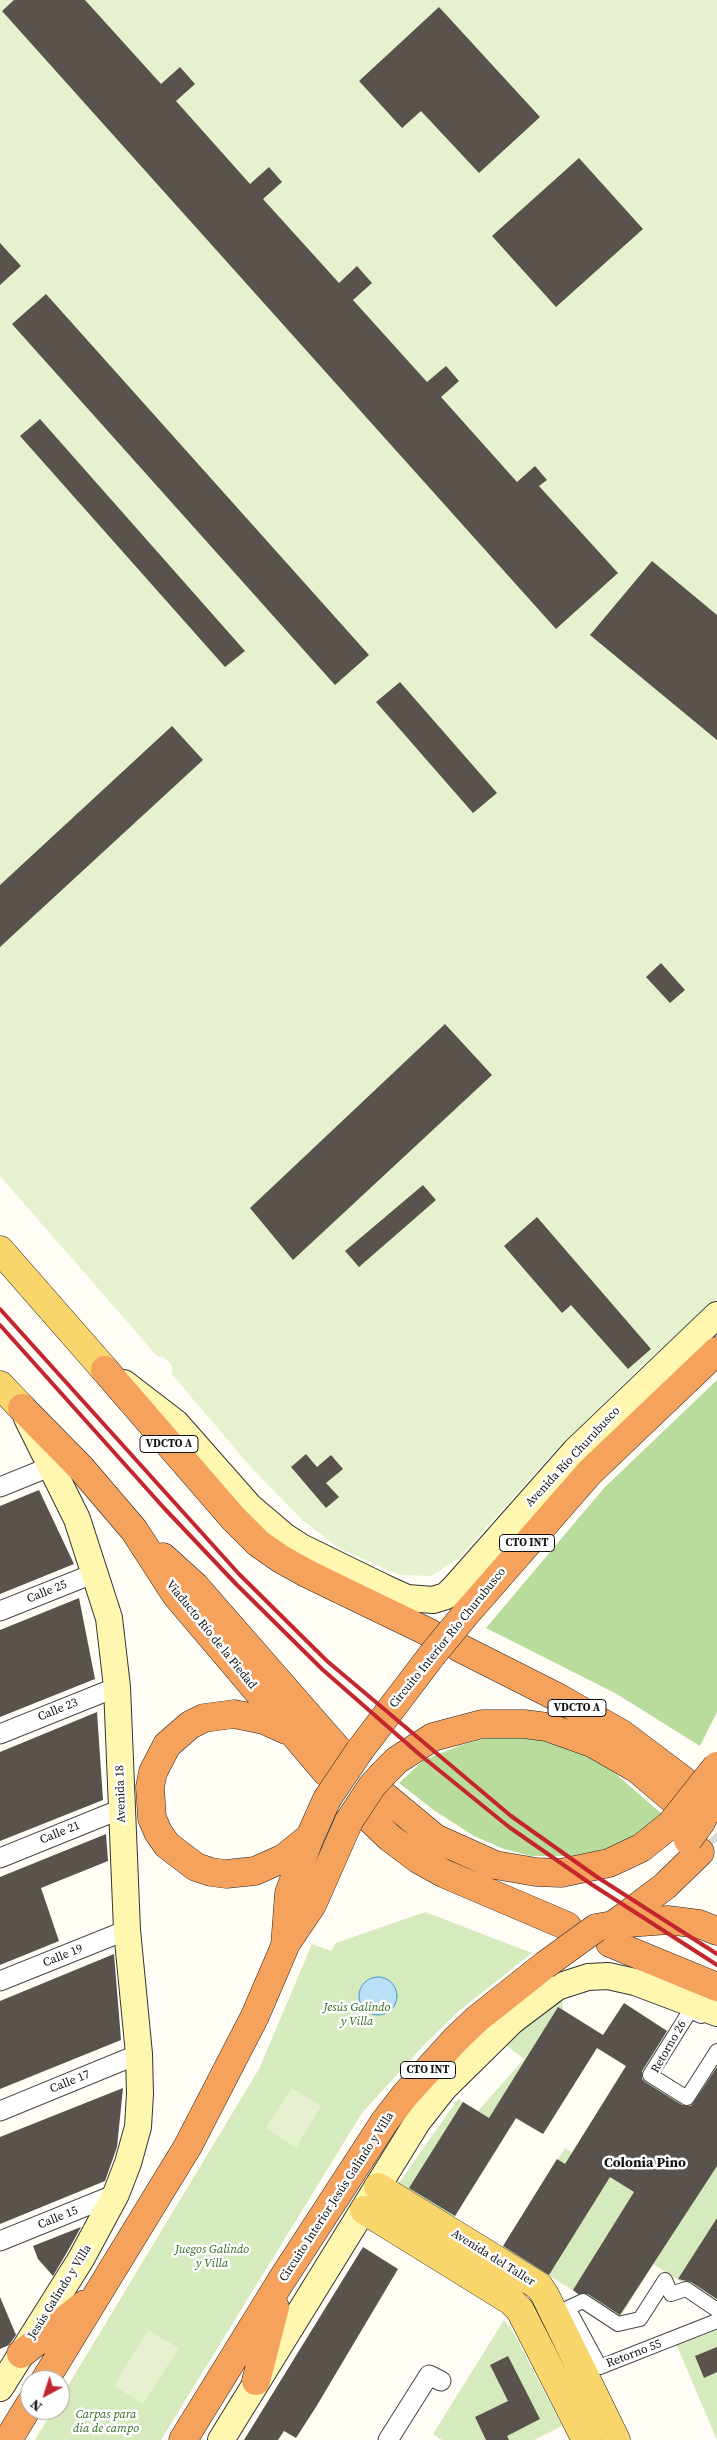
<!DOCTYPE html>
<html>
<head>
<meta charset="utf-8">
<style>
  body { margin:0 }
  #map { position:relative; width:717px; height:2440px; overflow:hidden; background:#fffdf5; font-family:"Source Serif 4",serif }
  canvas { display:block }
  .north { position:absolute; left:20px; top:2370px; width:50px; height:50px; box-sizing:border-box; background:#fff; border:1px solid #a0a0a0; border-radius:50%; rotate:220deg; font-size:14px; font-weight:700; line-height:20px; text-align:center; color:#111 }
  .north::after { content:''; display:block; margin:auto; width:18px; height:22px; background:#c4262e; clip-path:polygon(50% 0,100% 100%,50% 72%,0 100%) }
</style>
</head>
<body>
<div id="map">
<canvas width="717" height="2440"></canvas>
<div class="north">N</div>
</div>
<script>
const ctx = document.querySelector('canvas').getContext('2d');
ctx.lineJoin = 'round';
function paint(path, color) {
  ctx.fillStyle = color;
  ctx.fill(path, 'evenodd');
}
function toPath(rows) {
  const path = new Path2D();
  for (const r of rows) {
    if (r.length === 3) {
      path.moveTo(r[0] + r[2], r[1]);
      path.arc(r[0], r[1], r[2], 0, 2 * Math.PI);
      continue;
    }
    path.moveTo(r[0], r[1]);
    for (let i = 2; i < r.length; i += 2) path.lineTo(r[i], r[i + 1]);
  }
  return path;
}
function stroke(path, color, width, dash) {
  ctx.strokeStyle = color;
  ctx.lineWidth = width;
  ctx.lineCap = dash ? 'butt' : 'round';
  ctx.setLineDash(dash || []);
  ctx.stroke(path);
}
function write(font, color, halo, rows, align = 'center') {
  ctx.font = font + ' "Source Serif 4",serif';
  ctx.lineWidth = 5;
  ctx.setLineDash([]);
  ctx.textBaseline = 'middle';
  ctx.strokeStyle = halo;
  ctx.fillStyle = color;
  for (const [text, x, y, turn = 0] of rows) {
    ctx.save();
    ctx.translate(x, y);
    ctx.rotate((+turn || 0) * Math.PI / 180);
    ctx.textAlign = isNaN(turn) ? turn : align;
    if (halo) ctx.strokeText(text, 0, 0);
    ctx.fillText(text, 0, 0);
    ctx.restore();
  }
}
const green = toPath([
  [425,1912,532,1953,460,2010,423,2046,362,2113,161,2440,35,2440,53,2410,60,2410,60,2399,259,2069,312,1944,331,1951,336,1943],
  [562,1999,563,2010,603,2035,624,2003,669,2032,650,2075,687,2098,717,2051,717,2304,653,2264,619,2319,503,2247,565,2148,572,2153,626,2066,597,2047,543,2134,516,2119,454,2218,398,2184,458,2099,478,2111,524,2059,506,2045,538,2014],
  [504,2320,512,2330,562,2426,534,2440,442,2440,433,2434],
  [717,2321,717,2440,674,2339]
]);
const forest = toPath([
  [717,1380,717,1712,700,1746,615,1693,486,1628,604,1488],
  [529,1734,601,1761,663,1815,623,1846,577,1856,531,1856,504,1849,474,1836,435,1811,399,1783,424,1760,461,1745,494,1736]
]);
const pitch = toPath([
  [0,0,717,0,717,1299,636,1372,556,1450,459,1558,431,1576,399,1575,340,1549,302,1520,249,1465,187,1392,172,1374,172,1366,165,1358,157,1356,0,1176],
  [292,2088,321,2106,296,2148,266,2128],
  [148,2330,179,2348,143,2404,114,2386]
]);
const water = toPath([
  [378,1996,19]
]);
const building = toPath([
  [14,0,85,0,161,84,180,67,195,84,176,101,250,184,269,167,282,182,263,199,339,283,357,266,372,283,353,300,427,382,446,366,459,381,441,397,517,482,535,466,547,480,539,486,618,573,556,629,2,11],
  [439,7,540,117,479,173,421,111,402,128,359,81],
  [579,158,643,229,556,307,492,236],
  [0,243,21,266,0,285],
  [46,294,369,655,335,685,12,324],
  [40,419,245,651,225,667,20,436],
  [652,561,717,615,717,740,590,635],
  [400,682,497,793,473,813,376,702],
  [172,726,203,760,0,947,0,885],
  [661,963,685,990,670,1003,646,977],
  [445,1024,492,1075,293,1260,250,1208],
  [423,1185,436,1200,359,1267,345,1251],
  [537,1217,651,1349,628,1369,571,1305,562,1313,504,1246],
  [306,1454,317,1467,331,1455,343,1469,326,1483,339,1497,326,1508,291,1467],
  [39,1490,74,1564,0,1594,0,1506],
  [79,1598,95,1679,0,1717,0,1630],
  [97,1712,103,1800,0,1841,0,1752],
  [106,1834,108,1861,41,1888,59,1941,0,1965,0,1877],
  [114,1954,121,2040,0,2089,0,2001],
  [624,2003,667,2031,642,2071,642,2079,645,2082,682,2105,691,2106,717,2067,717,2166,620,2315,588,2294,578,2294,573,2290,634,2192,610,2177,549,2275,503,2246,557,2159,565,2164,626,2066,597,2048,543,2134,516,2118,455,2216,409,2188,463,2102,489,2118,558,2007,603,2035],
  [123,2088,117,2147,105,2181,0,2224,0,2137],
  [717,2218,717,2299,691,2282,678,2279],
  [81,2227,70,2247,53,2276,38,2259,33,2246],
  [363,2247,398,2269,316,2407,296,2438,284,2431,278,2440,244,2440],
  [0,2297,16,2335,9,2345,0,2349],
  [717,2347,717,2372,704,2378,695,2356],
  [508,2356,540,2419,507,2436,509,2440,486,2440,475,2417,508,2401,490,2365]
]);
const motorwayTunnel = toPath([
  [681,1808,715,1843]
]);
const pedestrian = toPath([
  [701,2016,690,2011,650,2075,687,2098,717,2051],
  [717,2310,686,2289,671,2294,665,2280,640,2319,618,2324,583,2301,568,2308,600,2367,717,2321]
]);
const minor = toPath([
  [0,1487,52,1466],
  [0,1611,95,1573],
  [0,1734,117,1687],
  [0,1858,121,1809],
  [0,1981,127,1930],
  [0,2111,139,2054],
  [0,2241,116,2194],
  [388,2440,429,2375,441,2381]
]);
const secondary = toPath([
  [124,1383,176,1423,250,1507,284,1536,301,1547,385,1588,407,1598,433,1600,446,1596,454,1588,575,1451,717,1315],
  [0,2388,81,2259,116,2194,128,2163,138,2127,140,2094,139,2054,127,1930,117,1687,109,1618,77,1519,27,1418],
  [221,2440,418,2121,444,2088,512,2021,557,1987,588,1977,608,1976,635,1982,717,2013]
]);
const primary = toPath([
  [0,1250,105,1370],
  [0,1385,22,1408],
  [378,2187,539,2286,545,2295,616,2440],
  [364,2210,511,2301,520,2310,586,2440]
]);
const motorway = toPath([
  [105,1370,233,1518,258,1543,281,1559,308,1574,430,1633],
  [22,1408,81,1468,134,1530,176,1595,326,1772],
  [163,1557,195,1586,340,1752],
  [464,1616,590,1472,717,1351],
  [458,1647,559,1698,622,1734,687,1783],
  [286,1730,264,1720,234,1714,204,1718,190,1725,167,1745,153,1772,150,1787,152,1818,158,1832,167,1845,196,1867,211,1872,226,1874,255,1871,284,1858,310,1837],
  [360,1750,432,1655],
  [384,1773,397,1760,433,1737,482,1724,524,1724,547,1727,592,1743,637,1769,675,1801],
  [382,1794,435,1838,495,1865,536,1872,561,1873,609,1863,641,1848,671,1824],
  [367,1816,390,1838,418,1859,445,1874,567,1926],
  [615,1924,668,1920,699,1924,717,1931],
  [596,1928,613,1925,624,1917,665,1886,700,1852],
  [610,1943,717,1987],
  [285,1945,312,1905,349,1821],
  [21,2354,85,2304],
  [45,2380,188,2146,255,2016,285,1946,289,1893,310,1837,327,1799],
  [256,2381,275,2307],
  [8,2440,30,2404],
  [183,2440,281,2281,385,2121,405,2095,456,2039,477,2019,545,1965]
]);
const rail = toPath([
  [0,1309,239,1574,327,1661,511,1816,597,1877,717,1954],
  [0,1325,164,1508,236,1584,323,1670,419,1754,509,1827,591,1884,717,1965]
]);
const motorwayBridge = toPath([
  [432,1655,464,1616],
  [327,1799,360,1750],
  [349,1821,372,1786,384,1773],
  [671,1824,717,1766],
  [688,1840,701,1822,711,1802,717,1779],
  [545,1965,596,1928]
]);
const shields = [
  [169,1444,58],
  [527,1543,55],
  [577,1708,58],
  [428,2070,55]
];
const shieldNames = [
  ["VDCTO A",169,1444],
  ["CTO INT",527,1543],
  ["VDCTO A",577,1708],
  ["CTO INT",428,2070]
];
const streetNames = [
  ["Avenida Río Churubusco",573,1457,-47],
  ["Calle 25",47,1592,-22],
  ["Viaducto Río de la Piedad",211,1635,51],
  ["Circuito Interior Río Churubusco",448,1638,-51],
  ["Calle 23",58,1710,-22],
  ["Avenida 18",121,1794,-92],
  ["Calle 21",60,1833,-22],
  ["Calle 19",63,1956,-22],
  ["Retorno 26",669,2047,-60],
  ["Calle 17",70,2082,-22],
  ["Circuito Interior Jesús Galindo y Villa",337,2197,-57],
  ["Calle 15",58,2218,-22],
  ["Avenida del Taller",493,2258,32],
  ["Jesús Galindo y Villa",60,2292,-58],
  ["Retorno 55",634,2354,-21]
];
const parkNames = [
  ["Jesús Galindo",357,2008],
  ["y Villa",357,2022],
  ["Juegos Galindo",212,2250],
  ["y Villa",212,2264],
  ["Carpas para",106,2415],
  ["dia de campo",106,2429]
];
const neighbourhoodNames = [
  ["Colonia Pino",645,2163]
];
paint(green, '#d5ebbd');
paint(forest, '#b9dc9c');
paint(pitch, '#e6f2cf');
paint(water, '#b9e0f7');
stroke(water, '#3f96cf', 1);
paint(building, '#5a524d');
stroke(motorwayTunnel, '#dbdad3', 28, [28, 14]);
stroke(pedestrian, '#444', 16);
stroke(minor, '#444', 21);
stroke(secondary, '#333', 28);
stroke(primary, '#222', 29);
stroke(motorway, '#222', 29);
stroke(pedestrian, '#fff', 14);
stroke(minor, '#fff', 19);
stroke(secondary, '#fff6b0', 26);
stroke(primary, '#f9d66b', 28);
stroke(motorway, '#f5a25d', 28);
stroke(rail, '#c4262e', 4);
stroke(motorwayBridge, '#222', 29, []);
stroke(motorwayBridge, '#f5a25d', 28);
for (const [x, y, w] of shields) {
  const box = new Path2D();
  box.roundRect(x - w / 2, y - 8.5, w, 17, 4);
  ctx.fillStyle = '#fff';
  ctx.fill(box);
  stroke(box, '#111', 1);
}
write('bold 11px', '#111', null, shieldNames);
write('12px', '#111', '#fff', streetNames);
write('italic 12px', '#2f6b1f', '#fff', parkNames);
write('bold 14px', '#111', '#fff', neighbourhoodNames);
</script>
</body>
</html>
